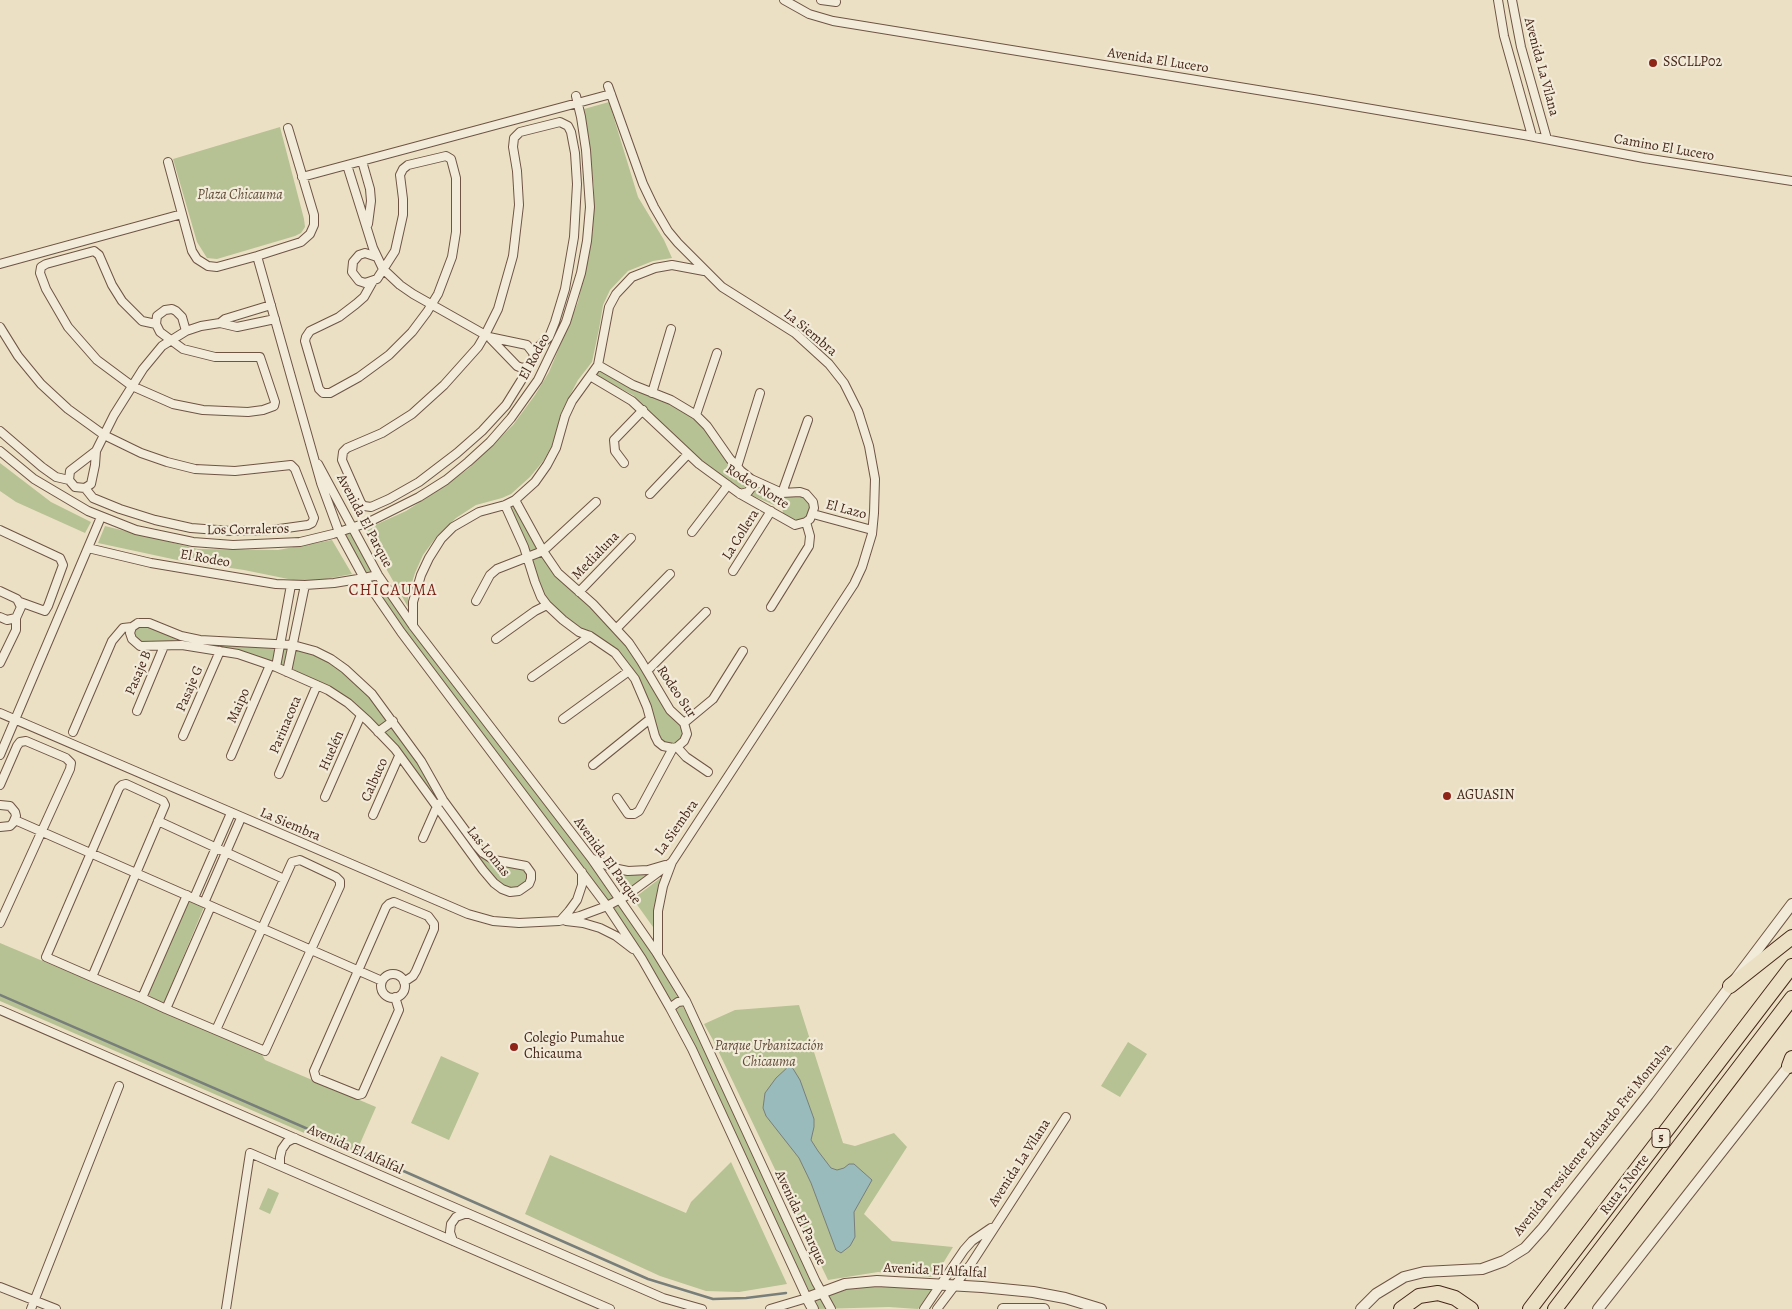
<!DOCTYPE html>
<html>
<head>
<meta charset="utf-8">
<style>
  body { margin:0 }
  canvas { display:block; background:#ebe0c4 }
</style>
</head>
<body>
<canvas width="1792" height="1309"></canvas>
<script>
const ctx = document.querySelector('canvas').getContext('2d');
ctx.lineJoin = 'round';
function paint(path, color) {
  ctx.fillStyle = color;
  ctx.fill(path, 'evenodd');
}
function toPath(rows) {
  const path = new Path2D();
  for (const r of rows) {
    if (r.length === 3) {
      path.moveTo(r[0] + r[2], r[1]);
      path.arc(r[0], r[1], r[2], 0, 2 * Math.PI);
      continue;
    }
    path.moveTo(r[0], r[1]);
    for (let i = 2; i < r.length; i += 2) path.lineTo(r[i], r[i + 1]);
  }
  return path;
}
function stroke(path, color, width, dash) {
  ctx.strokeStyle = color;
  ctx.lineWidth = width;
  ctx.lineCap = dash ? 'butt' : 'round';
  ctx.setLineDash(dash || []);
  ctx.stroke(path);
}
function write(font, color, halo, rows, align = 'center') {
  ctx.font = font + ' Alegreya,serif';
  ctx.lineWidth = 4.5;
  ctx.setLineDash([]);
  ctx.textBaseline = 'middle';
  ctx.strokeStyle = halo;
  ctx.fillStyle = color;
  for (const [text, x, y, turn = 0] of rows) {
    ctx.save();
    ctx.translate(x, y);
    ctx.rotate((+turn || 0) * Math.PI / 180);
    ctx.textAlign = isNaN(turn) ? turn : align;
    if (halo) ctx.strokeText(text, 0, 0);
    ctx.fillText(text, 0, 0);
    ctx.restore();
  }
}
const green = toPath([
  [609,102,638,197,664,240,672,258,653,261,628,271,610,290,603,305,599,329,592,362,578,380,569,397,561,413,552,445,544,460,530,477,511,494,502,498,476,505,456,518,437,536,423,555,415,573,408,595,408,607,364,530,406,511,437,491,468,469,513,425,535,395,549,372,578,302,590,250,593,228,594,188,584,109],
  [280,127,304,219,305,227,301,233,295,236,217,259,207,258,197,242,173,159],
  [599,368,641,393,670,402,694,417,705,428,751,482,781,496,774,505,744,492,729,482,701,462,676,440,633,395,595,375],
  [0,463,51,502,91,522,85,533,16,502,0,491],
  [800,493,811,503,808,517,795,523,783,514,782,505,786,497,791,494],
  [514,502,536,544,627,644,682,724,685,734,682,740,676,745,664,744,657,735,649,706,616,652,564,618,543,596,508,506],
  [105,526,198,549,278,550,332,540,352,574,326,579,298,581,244,570,177,560,98,543],
  [350,532,352,533,376,576,588,857,655,957,697,1032,819,1289,839,1290,882,1286,932,1289,918,1309,889,1307,819,1309,813,1299,758,1187,696,1049,649,964,403,630,366,577,341,535],
  [139,625,148,625,180,637,280,645,314,653,330,661,370,695,482,854,526,868,529,879,519,887,509,888,497,882,484,869,438,805,349,702,239,652,146,645,134,638,134,628],
  [613,872,631,875,649,873,650,874,627,892],
  [663,876,660,884,655,926,653,927,633,899],
  [189,901,204,907,164,1003,148,996],
  [0,943,261,1053,265,1060,376,1107,355,1155,0,1001],
  [799,1005,843,1143,855,1146,894,1133,907,1147,864,1214,892,1241,953,1247,937,1273,932,1277,878,1272,828,1280,713,1040,704,1024,735,1010],
  [1128,1042,1147,1054,1120,1097,1101,1086],
  [441,1056,479,1073,449,1140,411,1123],
  [550,1155,686,1213,691,1202,731,1162,787,1284,739,1292,706,1291,660,1276,525,1214],
  [268,1188,279,1193,270,1214,259,1209]
]);
const water = toPath([
  [789,1066,792,1067,800,1080,814,1119,814,1127,811,1140,818,1151,831,1168,837,1170,844,1168,849,1164,854,1164,872,1180,854,1212,855,1237,850,1246,841,1253,836,1250,811,1183,799,1158,766,1116,763,1108,765,1093,776,1078,789,1066]
]);
const stream = toPath([
  [0,995,347,1146],
  [365,1154,648,1279,713,1299,746,1298,786,1293]
]);
const minor = toPath([
  [784,0,809,14,833,21,1313,99,1524,135,1644,158,1792,181],
  [821,0,836,2],
  [1498,0,1504,36,1532,136],
  [1512,0,1521,47,1547,139],
  [362,161,370,189,371,201,368,224],
  [168,162,192,251,197,259,208,266,217,267,257,256,301,242,310,234,314,225,314,215,288,128],
  [347,165,373,248,383,269,400,285,413,294,489,337,517,366,522,368,528,366,532,361,534,354,527,345,489,337],
  [302,177,611,94],
  [257,256,321,483,339,532,364,578,401,632,607,906,642,959,670,1008,692,1049,807,1298,770,1309],
  [0,264,182,214],
  [373,281,364,297,356,304,339,317,310,331,306,337,305,341,319,389,323,393,330,393,359,377,389,355,412,332,427,312,438,294,452,257,456,232,456,178,451,159,446,156,408,165,403,169,400,175,403,199,403,215,395,251,377,279,365,283,359,281,352,272,353,262,359,255,365,253,377,257],
  [220,323,237,327,275,319],
  [156,324,142,321,122,301,112,285,99,255,94,251,46,264,41,267,40,273,46,289,68,327,97,360,132,386,173,404,203,410,248,412,263,410,274,406,275,402,260,357,215,357,183,349,160,332,156,324,157,316,165,310,172,309,176,311,182,317,186,331],
  [0,327,18,356,41,384,68,409,104,435,141,453,167,462,195,469,235,471,291,465,295,469,314,518,312,523,308,525,272,530,231,531,191,528,155,520,120,509,93,498,85,488],
  [526,367,524,376,506,405,482,431,457,453,419,482,389,499,371,507,364,506,361,503,342,460,343,452,347,448,382,433,412,414,444,385,478,347,485,335,498,309,513,256,519,205,517,171,513,147,514,138,520,132,560,122,568,126,571,132,575,153,577,184,574,237,565,289,555,322,549,337,533,352],
  [590,376,632,401,699,464,740,494,795,525,806,522,810,519,814,508,813,502,806,494,800,492,782,493,751,479,741,471,730,459,707,426,696,415,671,400,633,385,598,365],
  [652,393,671,329],
  [696,415,717,353],
  [0,431,42,467,56,477,69,480],
  [0,451,34,479,88,511,136,530,193,542,233,545,300,542,333,534,369,522,419,497,446,480,468,462,490,442,511,418,538,380,566,322,581,273,587,241,590,207,586,150,581,117,576,96],
  [96,451,70,471,69,480,75,487,85,488,91,484,95,465,96,451,114,415,143,369,162,346,186,331,201,326,220,323,225,319,271,305],
  [624,463,615,451,614,440,643,410],
  [318,464,378,575,413,626,591,858,656,952,686,1001,816,1282,831,1309],
  [737,467,760,393],
  [782,493,808,420],
  [650,494,688,454],
  [740,494,748,492,751,488,751,479],
  [505,505,524,547,535,582,541,597,547,605,563,620,579,632,590,636,615,653,635,679,647,707,655,736,658,742,663,746,673,748,677,747,684,741,687,734,684,723,670,710,641,661,629,643,593,604,558,573,543,551,515,500],
  [813,514,872,530],
  [0,530,60,558,63,565,48,606,45,611,20,602],
  [692,532,728,485],
  [88,548,151,563,276,584,305,585,334,583,364,578,378,575],
  [733,571,771,511],
  [0,591,17,599,21,607,16,618,16,630,0,663],
  [579,592,631,538],
  [476,601,490,575,497,569,543,551,596,502],
  [771,607,809,546,810,536,806,522],
  [0,617,7,620,16,618],
  [138,623,149,623,181,636,200,640,293,645,315,651,331,659,345,669,372,694,421,761,443,800,476,845,483,853,494,860,526,866,531,873,531,879,529,884,519,891,510,892,502,889,494,883,483,870,395,749,368,721,348,703,328,690,276,667,238,654,182,645,140,646,132,639,130,633,132,627,138,623],
  [413,626,413,602,421,575,429,558,441,539,453,527,479,512,505,505,515,500,535,482,547,465,556,448,565,416,572,401,598,365,609,307,616,294,632,277,655,268,672,265,704,271],
  [616,629,670,574],
  [496,639,535,611,547,605],
  [276,667,291,585],
  [647,671,706,612],
  [287,672,305,585],
  [532,677,590,636],
  [137,711,164,646],
  [0,713,468,914,493,921,519,923,559,921,580,916,607,906,626,896,672,862,854,584,862,567,872,534,874,513,875,479,869,446,858,411,844,383,829,364,795,333,722,287,678,243,668,231,654,207,643,184,608,86],
  [563,719,629,671],
  [684,723,713,699,743,651],
  [73,732,112,641,123,628,132,627],
  [378,732,393,721],
  [183,736,220,651],
  [677,747,686,757,708,772],
  [0,755,101,517],
  [231,756,270,665],
  [593,765,650,719],
  [279,774,317,685],
  [0,785,17,746,20,742,26,741,66,758,71,763,70,769,0,923],
  [325,797,361,715],
  [617,798,628,814,634,814,639,811,673,748],
  [0,805,10,806,15,812,16,816,13,823,10,826,0,827],
  [373,815,399,756],
  [15,820,382,981],
  [158,821,284,879],
  [423,838,438,804],
  [593,859,613,868,628,871,648,870,665,865],
  [194,898,231,813],
  [204,903,241,818],
  [561,920,569,911,577,900,582,885,582,872],
  [566,921,583,923,600,928,616,936,633,949],
  [658,954,658,911,663,886,672,862],
  [393,986,12],
  [92,977,165,805,163,801,126,784,122,785,119,788,46,957,92,977,142,998,166,1009,265,1051,340,886,340,881,336,877,300,860,292,862,216,1030],
  [395,997,399,1010,362,1094,358,1095,316,1078,314,1071,386,907,389,904,394,902,428,916,434,924,434,929,416,971,413,976,404,982],
  [142,998,187,895],
  [670,1008,678,1002,686,1001],
  [166,1009,211,906],
  [0,1010,663,1298,702,1309],
  [280,1166,280,1157,282,1149,287,1142,295,1138],
  [453,1241,450,1232,451,1224,456,1217,467,1213],
  [0,1287,56,1309],
  [31,1309,119,1086],
  [226,1309,250,1153,610,1309],
  [924,1309,964,1250,972,1241,991,1228],
  [937,1309,971,1264,1066,1117]
]);
const tertiary = toPath([
  [813,1309,807,1298,845,1284,877,1281,982,1287,1033,1292,1065,1298,1101,1309],
  [1003,1309,1044,1309],
  [1361,1309,1376,1294,1404,1277,1424,1272,1482,1269,1504,1261,1525,1248,1543,1228,1648,1095,1792,904],
  [1598,1309,1792,1062]
]);
const motorway = toPath([
  [1730,986,1792,937],
  [1789,1066,1792,1058],
  [1401,1309,1419,1296,1438,1293,1455,1298,1471,1309],
  [1530,1309,1792,966],
  [1555,1309,1792,998]
]);
const markers = [
  [1653,63,5,"#8f2418"],
  [1447,796,5,"#8f2418"],
  [514,1047,5,"#8f2418"]
];
const shields = [
  [1661,1138,18]
];
const shieldNames = [
  ["5",1661,1138]
];
const streetNames = [
  ["Avenida El Lucero",1158,61,9],
  ["Avenida La Vilana",1541,67,75],
  ["Camino El Lucero",1664,148,10],
  ["La Siembra",810,333,40],
  ["El Rodeo",535,357,-62],
  ["Rodeo Norte",757,487,32],
  ["El Lazo",846,510,15],
  ["Avenida El Parque",364,521,62],
  ["Los Corraleros",248,530,-1],
  ["La Collera",741,535,-58],
  ["Medialuna",596,556,-46],
  ["El Rodeo",205,559,10],
  ["Pasaje B",139,673,-67],
  ["Pasaje G",190,689,-67],
  ["Rodeo Sur",676,692,56],
  ["Maipo",239,706,-66],
  ["Parinacota",286,725,-67],
  ["Huelén",332,751,-66],
  ["Calbuco",375,780,-66],
  ["La Siembra",290,825,23],
  ["La Siembra",677,828,-55],
  ["Las Lomas",488,852,51],
  ["Avenida El Parque",607,861,54],
  ["Avenida Presidente Eduardo Frei Montalva",1593,1140,-51],
  ["Avenida El Alfalfal",355,1150,24],
  ["Avenida La Vilana",1020,1163,-57],
  ["Ruta 5 Norte",1625,1185,-53],
  ["Avenida El Parque",800,1218,65],
  ["Avenida El Alfalfal",935,1271,3]
];
const poiNames = [
  ["SSCLLP02",1663,63],
  ["AGUASIN",1457,796],
  ["Colegio Pumahue",524,1039],
  ["Chicauma",524,1055]
];
const parkNames = [
  ["Plaza Chicauma",240,196],
  ["Parque Urbanización",769,1047],
  ["Chicauma",769,1063]
];
const quarterNames = [
  ["CHICAUMA",393,591]
];
paint(green, '#b7c294');
paint(water, '#9abbbb');
stroke(water, '#787f7b', 1);
stroke(stream, '#787f7b', 2.5);
stroke(minor, '#6f5444', 10);
stroke(tertiary, '#6f5444', 12);
stroke(motorway, '#46261a', 16);
stroke(minor, '#f2ebd9', 8);
stroke(tertiary, '#f2ebd9', 10);
stroke(motorway, '#ebe0c4', 14);
for (const [x, y, r, color] of markers) {
  const dot = new Path2D();
  dot.arc(x, y, r, 0, 2 * Math.PI);
  ctx.fillStyle = color;
  ctx.fill(dot);
  stroke(dot, '#f2ebd9', 2);
}
for (const [x, y, w] of shields) {
  const box = new Path2D();
  box.roundRect(x - w / 2, y - 9.5, w, 19, 4);
  ctx.fillStyle = '#f2ebd9';
  ctx.fill(box);
  stroke(box, '#46261a', 1);
}
write('bold 12px', '#46261a', null, shieldNames);
write('14px', '#46261a', '#f2ebd9', streetNames);
write('14px', '#46261a', '#f2ebd9', poiNames, 'left');
write('italic 14px', '#624d38', '#f2ebd9', parkNames);
ctx.letterSpacing = '1px';
write('16px', '#7a1f14', '#f2ebd9', quarterNames);
ctx.letterSpacing = '0px';
</script>
</body>
</html>
